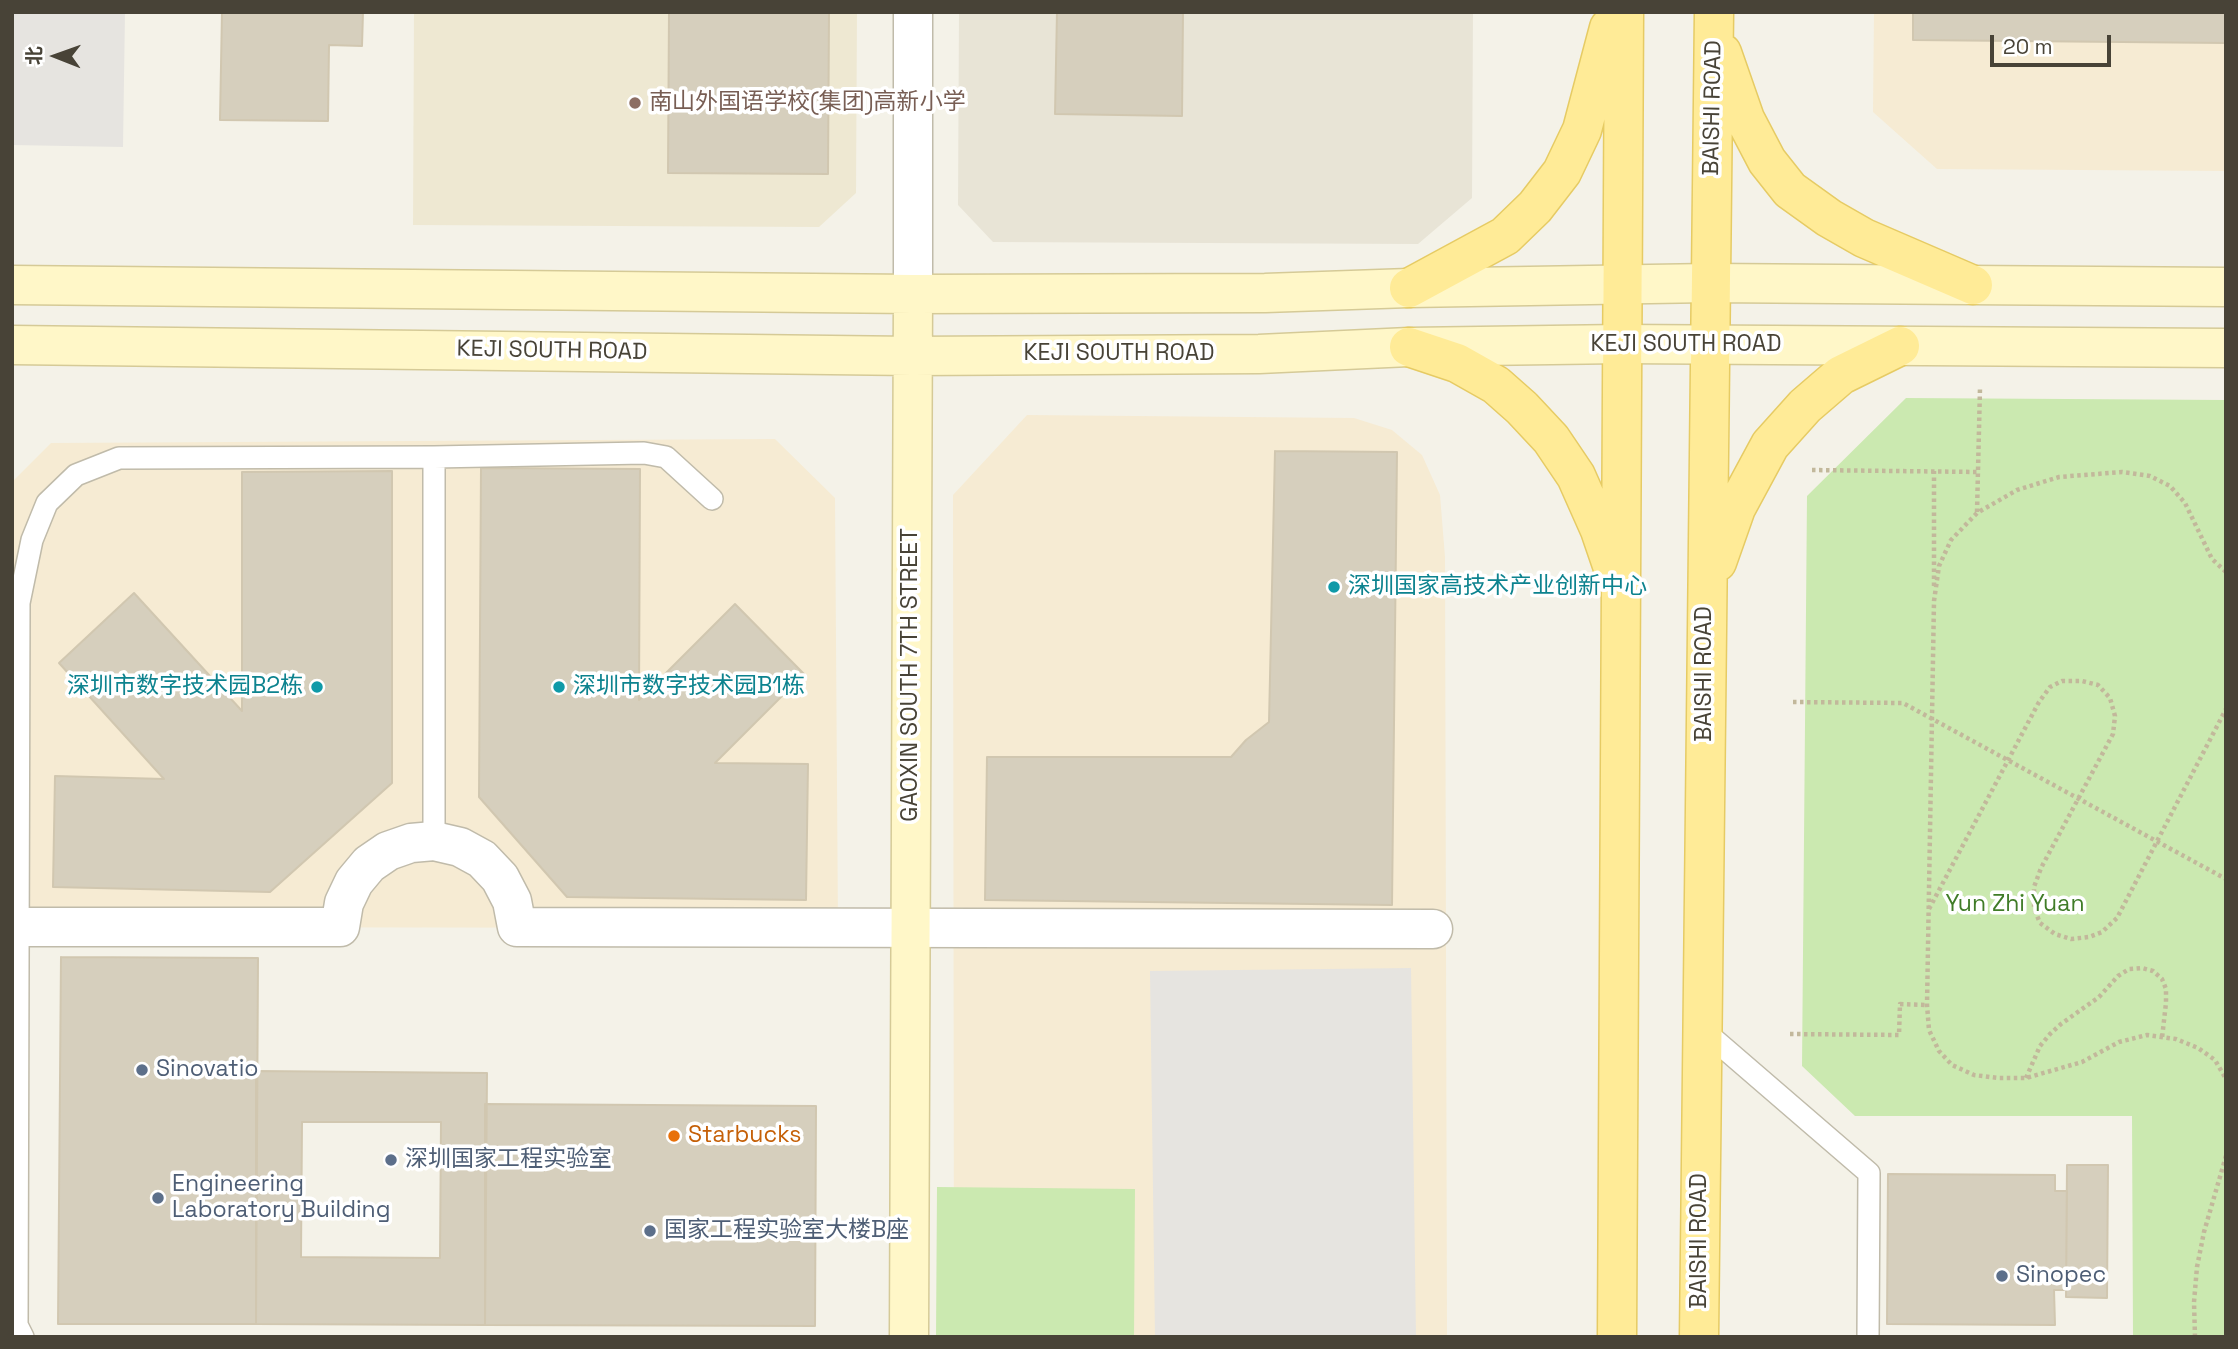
<!DOCTYPE html>
<html>
<head>
<meta charset="utf-8">
<style>
  body { margin:0 }
  #map { position:relative; width:2238px; height:1349px; overflow:hidden; background:#f4f2e8; font-family:"Space Grotesk","Noto Sans SC",sans-serif }
  canvas { display:block }
  .frame { position:absolute; inset:0; border:14px solid #484337; pointer-events:none }
  .north { position:absolute; left:21px; top:21px; width:70px; height:70px; -webkit-text-stroke:5px #fff; paint-order:stroke; rotate:271deg; font-size:19px; font-weight:700; line-height:28px; text-align:center; color:#484337 }
  .north::after { content:''; display:block; margin:auto; width:24px; height:32px; background:#484337; clip-path:polygon(50% 0,100% 100%,50% 72%,0 100%) }
  .scale { position:absolute; left:1990px; top:35px; width:121px; height:32px; box-sizing:border-box; border:4px solid #484337; border-top:0; padding-left:9px; font-size:21px; line-height:24px; white-space:nowrap; color:#484337; -webkit-text-stroke:5px #fff; paint-order:stroke }
</style>
</head>
<body>
<div id="map">
<canvas width="2238" height="1349"></canvas>
<div class="frame"></div>
<div class="north">北</div>
<div class="scale">20 m</div>
</div>
<script>
const ctx = document.querySelector('canvas').getContext('2d');
ctx.lineJoin = 'round';
function paint(path, color) {
  ctx.fillStyle = color;
  ctx.fill(path, 'evenodd');
}
function toPath(rows) {
  const path = new Path2D();
  for (const r of rows) {
    path.moveTo(r[0], r[1]);
    for (let i = 2; i < r.length; i += 2) path.lineTo(r[i], r[i + 1]);
  }
  return path;
}
function stroke(path, color, width, dash) {
  ctx.strokeStyle = color;
  ctx.lineWidth = width;
  ctx.lineCap = dash ? 'butt' : 'round';
  ctx.setLineDash(dash || []);
  ctx.stroke(path);
}
function write(font, color, halo, rows, align = 'center') {
  ctx.font = font + ' "Space Grotesk","Noto Sans SC",sans-serif';
  ctx.lineWidth = 7;
  ctx.setLineDash([]);
  ctx.textBaseline = 'middle';
  ctx.strokeStyle = halo;
  ctx.fillStyle = color;
  for (const [text, x, y, turn = 0] of rows) {
    ctx.save();
    ctx.translate(x, y);
    ctx.rotate((+turn || 0) * Math.PI / 180);
    ctx.textAlign = isNaN(turn) ? turn : align;
    if (halo) ctx.strokeText(text, 0, 0);
    ctx.fillText(text, 0, 0);
    ctx.restore();
  }
}
const residential = toPath([
  [959,12,1473,12,1472,198,1418,244,993,242,958,205]
]);
const commercial = toPath([
  [1874,12,2226,12,2226,171,1937,169,1873,112],
  [1027,415,1354,418,1392,430,1422,455,1440,495,1445,557,1447,1337,954,1337,953,495],
  [775,439,835,498,838,928,12,927,12,482,51,443]
]);
const education = toPath([
  [414,12,857,12,856,193,819,227,413,225]
]);
const green = toPath([
  [1906,398,2226,400,2226,1337,2133,1337,2132,1116,1855,1116,1802,1066,1807,496],
  [937,1187,1135,1189,1134,1337,936,1337]
]);
const parking = toPath([
  [12,12,125,12,123,147,12,145],
  [1411,968,1416,1337,1155,1337,1150,971]
]);
const building = toPath([
  [222,12,363,12,362,46,329,45,328,121,220,120,222,12],
  [669,12,829,12,828,174,668,173,669,12],
  [1057,12,1183,12,1182,116,1055,114,1057,12],
  [1913,12,2226,12,2226,43,1913,40,1913,12],
  [1275,451,1397,452,1392,905,985,900,987,757,1231,757,1246,740,1269,722,1275,451],
  [481,468,640,469,639,700,735,604,804,674,715,763,808,764,806,900,567,897,479,797,481,468],
  [392,471,392,783,270,892,53,887,55,776,164,779,59,663,134,593,242,711,242,472,392,471],
  [61,957,258,958,256,1324,58,1324,61,957],
  [256,1071,487,1073,485,1325,256,1324,256,1071],
  [302,1122,441,1122,440,1258,301,1257,302,1122],
  [485,1104,816,1106,815,1326,485,1325,485,1104],
  [2067,1165,2108,1165,2107,1298,2066,1297,2067,1165],
  [1888,1174,2055,1175,2055,1191,2067,1191,2066,1290,2054,1290,2055,1325,1887,1324,1888,1174]
]);
const path = toPath([
  [1812,470,1978,472],
  [1977,512,1980,388],
  [2226,572,2212,559,2185,503,2170,486,2150,476,2122,472,2059,477,2017,490,1977,513,1951,540,1939,566,1934,601,1927,1005,1929,1030,1939,1051,1952,1065,1974,1075,1998,1078,2026,1078,2082,1062,2119,1042,2147,1035,2176,1039,2198,1048,2215,1060,2226,1079],
  [1934,586,1934,471],
  [1793,702,1903,703,2226,879],
  [1929,909,2039,702,2050,687,2062,681,2082,681,2098,685,2110,698,2115,716,2113,734,2041,868,2034,887,2034,908,2040,923,2055,934,2071,939,2089,937,2102,932,2117,918,2226,709],
  [1790,1034,1899,1035,1900,1004,1927,1005],
  [2026,1078,2040,1046,2050,1034,2061,1024,2099,997,2118,976,2129,969,2142,968,2153,971,2162,979,2166,989,2166,1003,2162,1038],
  [2195,1337,2194,1302,2197,1267,2204,1232,2226,1156]
]);
const lane = toPath([
  [434,457,434,841],
  [1702,1029,1869,1173,1868,1337],
  [23,1337,17,1325,19,603,32,540,47,503,76,475,119,458,434,457,644,453,666,457,712,499]
]);
const street = toPath([
  [913,294,913,12],
  [12,927,340,927,344,903,354,882,369,864,388,851,411,843,434,841,460,847,482,859,500,878,512,901,517,927,1433,929]
]);
const secondary = toPath([
  [12,285,913,294,1265,293,1409,288,1710,283,2226,287],
  [12,345,912,356,1259,354,1409,347,1622,344,2226,348],
  [909,1337,913,294]
]);
const primary = toPath([
  [1722,53,1745,119,1767,161,1790,190,1829,218,1864,238,1973,285],
  [1409,288,1505,236,1535,207,1562,172,1582,130,1609,28],
  [1409,347,1457,363,1496,385,1522,408,1551,439,1576,476,1600,530,1612,565],
  [1717,562,1736,508,1770,445,1805,406,1841,375,1900,346],
  [1617,1337,1624,12],
  [1699,1337,1714,12]
]);
const markers = [
  [635,103,7,"#8d6e63"],
  [1334,587,7,"#0f9aa8"],
  [317,687,7,"#0f9aa8"],
  [559,687,7,"#0f9aa8"],
  [142,1070,7,"#5c6f8a"],
  [674,1136,7,"#e8710a"],
  [391,1160,7,"#5c6f8a"],
  [158,1198,7,"#5c6f8a"],
  [650,1231,7,"#5c6f8a"],
  [2002,1276,7,"#5c6f8a"]
];
const educationNames = [
  ["南山外国语学校(集团)高新小学",649,103]
];
const streetNames = [
  ["BAISHI ROAD",1713,108,-89],
  ["KEJI SOUTH ROAD",1686,345],
  ["KEJI SOUTH ROAD",552,351,1],
  ["KEJI SOUTH ROAD",1119,354],
  ["BAISHI ROAD",1705,674,-90],
  ["GAOXIN SOUTH 7TH STREET",911,675,-90],
  ["BAISHI ROAD",1700,1241,-90]
];
const cultureNames = [
  ["深圳国家高技术产业创新中心",1348,587],
  ["深圳市数字技术园B2栋",303,687,"right"],
  ["深圳市数字技术园B1栋",573,687]
];
const parkNames = [
  ["Yun Zhi Yuan",2015,905]
];
const serviceNames = [
  ["Sinovatio",156,1070],
  ["深圳国家工程实验室",405,1160],
  ["Engineering",172,1185],
  ["Laboratory Building",172,1211],
  ["国家工程实验室大楼B座",664,1231],
  ["Sinopec",2016,1276]
];
const foodNames = [
  ["Starbucks",688,1136]
];
paint(residential, '#e8e4d6');
paint(commercial, '#f6ebd3');
paint(education, '#eee8d2');
paint(green, '#cbe9b0');
paint(parking, '#e6e4e0');
paint(building, '#d6cfbd');
stroke(building, '#d1c7b0', 2);
stroke(lane, '#c0bbaa', 24);
stroke(street, '#c0bbaa', 41);
stroke(secondary, '#d5ca97', 41);
stroke(primary, '#e6cb64', 41);
stroke(path, '#c2b89b', 4.5, [3.5, 3.5]);
stroke(lane, '#fff', 21);
stroke(street, '#fff', 38);
stroke(secondary, '#fff7c8', 38);
stroke(primary, '#ffeb97', 38);
for (const [x, y, r, color] of markers) {
  const dot = new Path2D();
  dot.arc(x, y, r, 0, 2 * Math.PI);
  ctx.fillStyle = color;
  ctx.fill(dot);
  stroke(dot, '#fff', 2.5);
}
write('23px', '#785e54', '#fff', educationNames, 'left');
write('23px', '#484337', '#fff', streetNames);
write('23px', '#0d838f', '#fff', cultureNames, 'left');
write('23px', '#407c28', '#fff', parkNames);
write('23px', '#4e5e75', '#fff', serviceNames, 'left');
write('23px', '#c56008', '#fff', foodNames, 'left');
</script>
</body>
</html>
